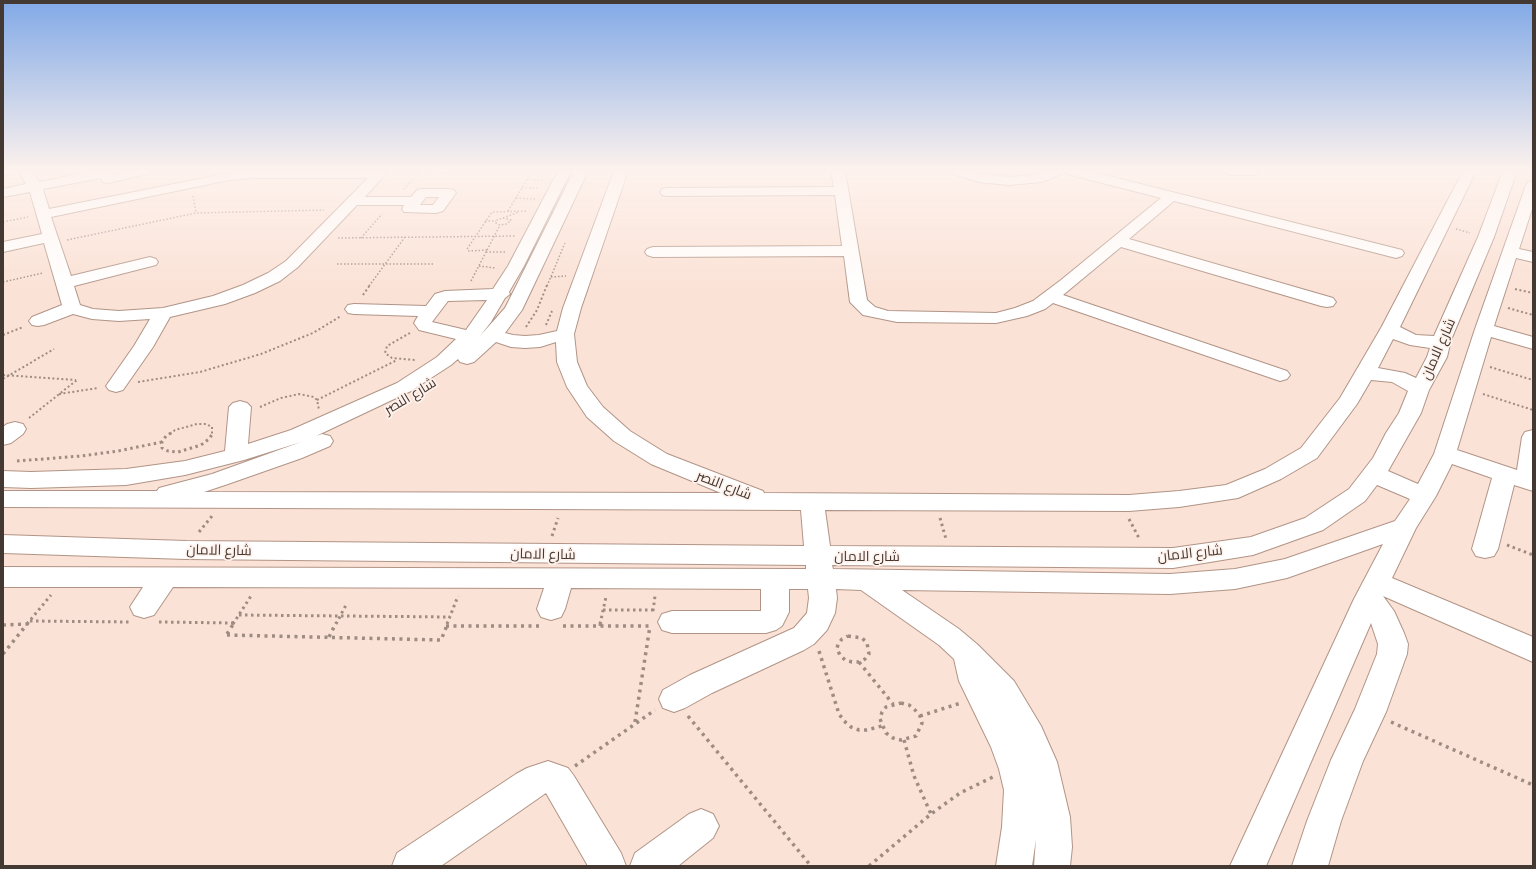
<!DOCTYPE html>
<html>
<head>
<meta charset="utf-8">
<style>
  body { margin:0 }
  #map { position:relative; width:1536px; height:869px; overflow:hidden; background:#fbe2d6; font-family:Ubuntu,sans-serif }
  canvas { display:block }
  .frame { position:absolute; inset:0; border:4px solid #443832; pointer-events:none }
</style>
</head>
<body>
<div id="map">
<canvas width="1536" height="869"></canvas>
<div class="frame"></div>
</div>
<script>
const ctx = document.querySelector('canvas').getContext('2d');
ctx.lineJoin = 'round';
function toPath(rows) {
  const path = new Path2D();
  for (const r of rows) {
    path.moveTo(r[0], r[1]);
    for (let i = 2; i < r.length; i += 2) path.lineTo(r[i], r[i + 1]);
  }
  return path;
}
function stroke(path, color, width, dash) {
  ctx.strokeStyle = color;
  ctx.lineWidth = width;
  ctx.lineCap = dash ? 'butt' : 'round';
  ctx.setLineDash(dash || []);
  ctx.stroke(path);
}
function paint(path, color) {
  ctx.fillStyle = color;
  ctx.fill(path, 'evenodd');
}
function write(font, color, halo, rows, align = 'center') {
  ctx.font = font + ' Ubuntu,Cairo,sans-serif';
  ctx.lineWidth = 3.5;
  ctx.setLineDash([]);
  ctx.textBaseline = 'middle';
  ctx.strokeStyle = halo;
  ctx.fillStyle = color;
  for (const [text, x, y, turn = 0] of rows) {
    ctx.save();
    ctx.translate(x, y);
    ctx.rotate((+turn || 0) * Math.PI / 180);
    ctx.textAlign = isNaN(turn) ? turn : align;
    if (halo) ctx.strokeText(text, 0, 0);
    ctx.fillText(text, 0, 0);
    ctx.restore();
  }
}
const pathFar3 = toPath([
  [396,172,469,171],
  [527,180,544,180],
  [522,188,539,188],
  [404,189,420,171],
  [193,196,196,213],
  [516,198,535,199],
  [508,211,532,171],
  [503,218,511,220,507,224,500,225,496,223,497,220,503,218],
  [503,218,519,212],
  [485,221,496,221],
  [3,222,28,217],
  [1456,229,1470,233],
  [338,238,515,236],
  [361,238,382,214],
  [67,240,196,213,324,210],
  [487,250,469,251,467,249,492,212,527,211],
  [486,252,505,252],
  [337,264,435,264],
  [479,266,496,268],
  [551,277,566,276],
  [471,281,500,225],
  [3,282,43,273],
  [369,286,405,237],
  [547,286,565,243]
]);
const pathFar2 = toPath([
  [1515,289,1533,293],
  [363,295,370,285],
  [1508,308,1533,315],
  [546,325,552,311],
  [526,327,537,310,547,285],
  [410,333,387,346,385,353,392,358,415,360],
  [3,335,23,327],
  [1490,367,1533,380],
  [3,375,76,380],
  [3,379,54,349],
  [138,382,200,372,261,354,313,333,341,316],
  [59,394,98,388],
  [1483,394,1533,410],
  [317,400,397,360],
  [260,407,281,398,299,394,314,397,317,400,319,410],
  [29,418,77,380],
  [170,434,175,430,197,424,206,424,212,427,212,434]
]);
const pathFar1 = toPath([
  [171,433,166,436,162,442,162,448,168,451,178,452,201,445,209,439,213,433],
  [17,461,81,456,118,451,162,442],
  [940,518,946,539],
  [1129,519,1140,540],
  [199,532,212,516],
  [552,536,558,518],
  [1507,545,1533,555],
  [603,610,653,610],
  [653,611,655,596],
  [239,615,450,617],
  [30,621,130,622],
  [159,622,234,623],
  [27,624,51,595],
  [233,624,251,596],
  [336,624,346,605],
  [447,624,458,596],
  [600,624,606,597]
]);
const path = toPath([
  [232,623,234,623],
  [3,625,27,624],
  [446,626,540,626],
  [563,626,650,626],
  [600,626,601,623],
  [227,634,234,623],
  [227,635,441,640,448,623],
  [848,636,862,638,867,643,869,654,865,659,859,662,852,662,845,660,840,655,837,649,838,644,842,639,848,636],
  [329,637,336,623],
  [819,651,839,714,844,721,851,727,859,730,867,730,882,726],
  [3,654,28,623],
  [859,662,893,704],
  [901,703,909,705,915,710,920,716,922,723,916,736,901,740,893,738,886,733,880,719,882,712,886,707,901,703],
  [688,716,811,866],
  [920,716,961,703],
  [635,722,650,626],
  [1391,722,1533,785],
  [904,740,914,776,931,814],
  [575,766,655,710],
  [869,866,931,814,960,793,993,777]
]);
const minor = toPath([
  [3,171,12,171,11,174,3,176,3,171],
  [19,171,32,171,39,182,93,171,111,171,112,174,124,171,148,171,147,174,108,183,103,182,101,178,43,189,49,209,239,171,388,171,365,197,411,197,417,190,422,189,449,189,454,190,456,193,443,211,436,213,404,212,402,209,404,205,357,205,298,267,280,281,255,293,225,304,170,317,153,347,123,390,116,392,109,390,106,386,134,346,150,319,119,321,92,319,73,314,44,325,38,326,32,325,29,321,32,317,62,305,44,243,3,252,3,242,42,234,30,192,3,197,3,189,26,184,19,171],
  [253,178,368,178,286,261,268,273,243,285,213,296,163,308,119,311,93,309,80,305,74,286,156,265,158,262,156,259,150,257,71,276,51,217,229,180,253,178],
  [426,197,439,197,433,205,420,205,426,197],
  [558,171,571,171,524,266,509,292,510,294,505,298,491,322,480,336,505,308,574,171,588,171,522,310,505,333,513,335,525,336,539,335,557,331,563,308,614,171,628,171,581,308,574,334,577,362,587,386,603,407,630,431,667,454,763,491,764,493,1129,495,1179,491,1226,485,1265,469,1301,448,1340,398,1381,328,1463,171,1476,171,1400,327,1416,335,1434,336,1478,237,1503,171,1517,171,1494,237,1451,340,1447,357,1429,390,1421,413,1388,471,1418,484,1434,454,1475,329,1526,185,1528,182,1533,181,1533,206,1519,249,1533,252,1533,262,1516,258,1494,326,1533,337,1533,349,1491,337,1457,450,1517,470,1522,437,1525,432,1533,430,1533,491,1514,485,1498,549,1494,556,1485,558,1476,556,1472,549,1492,478,1452,464,1436,496,1416,528,1392,578,1533,637,1533,662,1383,596,1394,611,1404,633,1408,644,1407,654,1386,712,1363,761,1341,821,1328,866,1292,866,1307,821,1331,760,1355,709,1377,654,1378,644,1371,623,1266,866,1230,866,1354,599,1383,544,1287,578,1235,589,1170,594,902,590,959,629,978,645,1014,681,1041,726,1057,762,1070,817,1072,847,1070,866,1034,866,1036,839,1032,866,996,866,1002,827,1004,790,999,769,991,747,959,681,954,659,939,645,861,590,836,589,837,598,835,613,827,630,814,644,804,650,712,693,685,708,674,712,663,708,659,699,663,690,690,675,794,628,807,613,809,598,808,589,789,589,789,612,782,626,776,630,766,633,672,633,662,630,658,622,662,614,672,611,761,611,761,589,571,588,565,609,561,617,551,620,541,617,537,609,544,588,173,587,154,615,144,618,134,615,130,607,143,587,3,587,3,567,806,569,806,565,186,559,3,553,3,535,186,541,804,546,801,510,3,507,3,491,157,491,159,488,212,474,301,442,244,460,185,475,126,485,31,488,3,487,3,471,31,472,126,469,185,461,225,451,229,407,233,403,240,401,247,403,251,407,248,444,291,430,397,383,437,357,456,339,419,330,414,323,418,316,354,314,348,313,345,309,348,305,354,304,426,306,435,294,445,291,493,289,508,266,558,171],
  [487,300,466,330,432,322,448,301,487,300],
  [1393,339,1410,345,1430,348,1427,357,1416,378,1405,373,1378,368,1393,339],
  [496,342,511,347,525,348,540,347,556,342,557,362,567,387,587,417,614,441,651,464,721,493,204,492,228,484,302,458,330,446,333,441,330,436,322,434,316,436,411,391,451,365,458,359,460,362,467,364,474,362,496,342],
  [1371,380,1392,382,1408,391,1399,413,1386,433,1373,458,1349,489,1305,518,1251,537,1173,548,830,546,825,510,1129,511,1179,507,1238,498,1281,479,1317,458,1357,404,1371,380],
  [1377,485,1410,499,1395,521,1285,559,1235,569,1170,574,833,569,832,565,1173,568,1253,555,1323,530,1365,501,1377,485],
  [831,171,845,171,867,300,875,307,888,311,996,313,1015,308,1033,301,1061,280,1161,198,1067,174,1066,171,1089,171,1402,250,1404,253,1402,256,1396,258,1174,201,1129,239,1333,298,1336,302,1333,306,1327,307,1321,306,1121,247,1063,295,1287,371,1290,375,1287,379,1280,381,1053,303,1045,309,1027,316,996,323,897,322,863,315,850,302,844,256,653,257,647,255,645,252,647,249,653,247,842,246,835,195,667,196,662,195,660,192,662,189,667,188,834,187,831,171],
  [952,171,972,171,981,174,1009,177,1035,175,1044,171,1062,171,1061,174,1042,182,1009,185,979,182,953,174,952,171],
  [1226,171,1259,171,1258,174,1253,175,1232,175,1227,174,1226,171],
  [15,422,23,424,26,429,23,434,11,443,3,445,3,427,7,424,15,422],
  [548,761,568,768,574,776,621,853,626,866,588,866,546,793,441,866,392,866,397,853,516,774,527,768,548,761],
  [701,809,713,814,719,826,713,838,678,866,630,866,635,853,689,814,701,809]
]);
const streetNames = [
  ["شارع الامان",1438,349,-66],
  ["شارع النصر",410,396,-31],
  ["شارع النصر",724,485,21],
  ["شارع الامان",219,550,1],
  ["شارع الامان",1190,553,-6],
  ["شارع الامان",543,554,1],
  ["شارع الامان",867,556]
];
stroke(minor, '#b19486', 2);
stroke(pathFar3, '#9e8c83', 1.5, [1.5, 2]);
stroke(pathFar2, '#9e8c83', 2, [2, 2.5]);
stroke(pathFar1, '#9e8c83', 3, [2.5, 3.5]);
stroke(path, '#9e8c83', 3.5, [3, 4.5]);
paint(minor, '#fff');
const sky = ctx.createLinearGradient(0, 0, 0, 293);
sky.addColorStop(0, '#81a9e7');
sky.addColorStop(0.58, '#fdf2ed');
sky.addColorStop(1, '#fdf2ed00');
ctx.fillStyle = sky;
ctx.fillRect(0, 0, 1536, 293);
write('14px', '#443832', '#fff2ec', streetNames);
</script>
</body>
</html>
